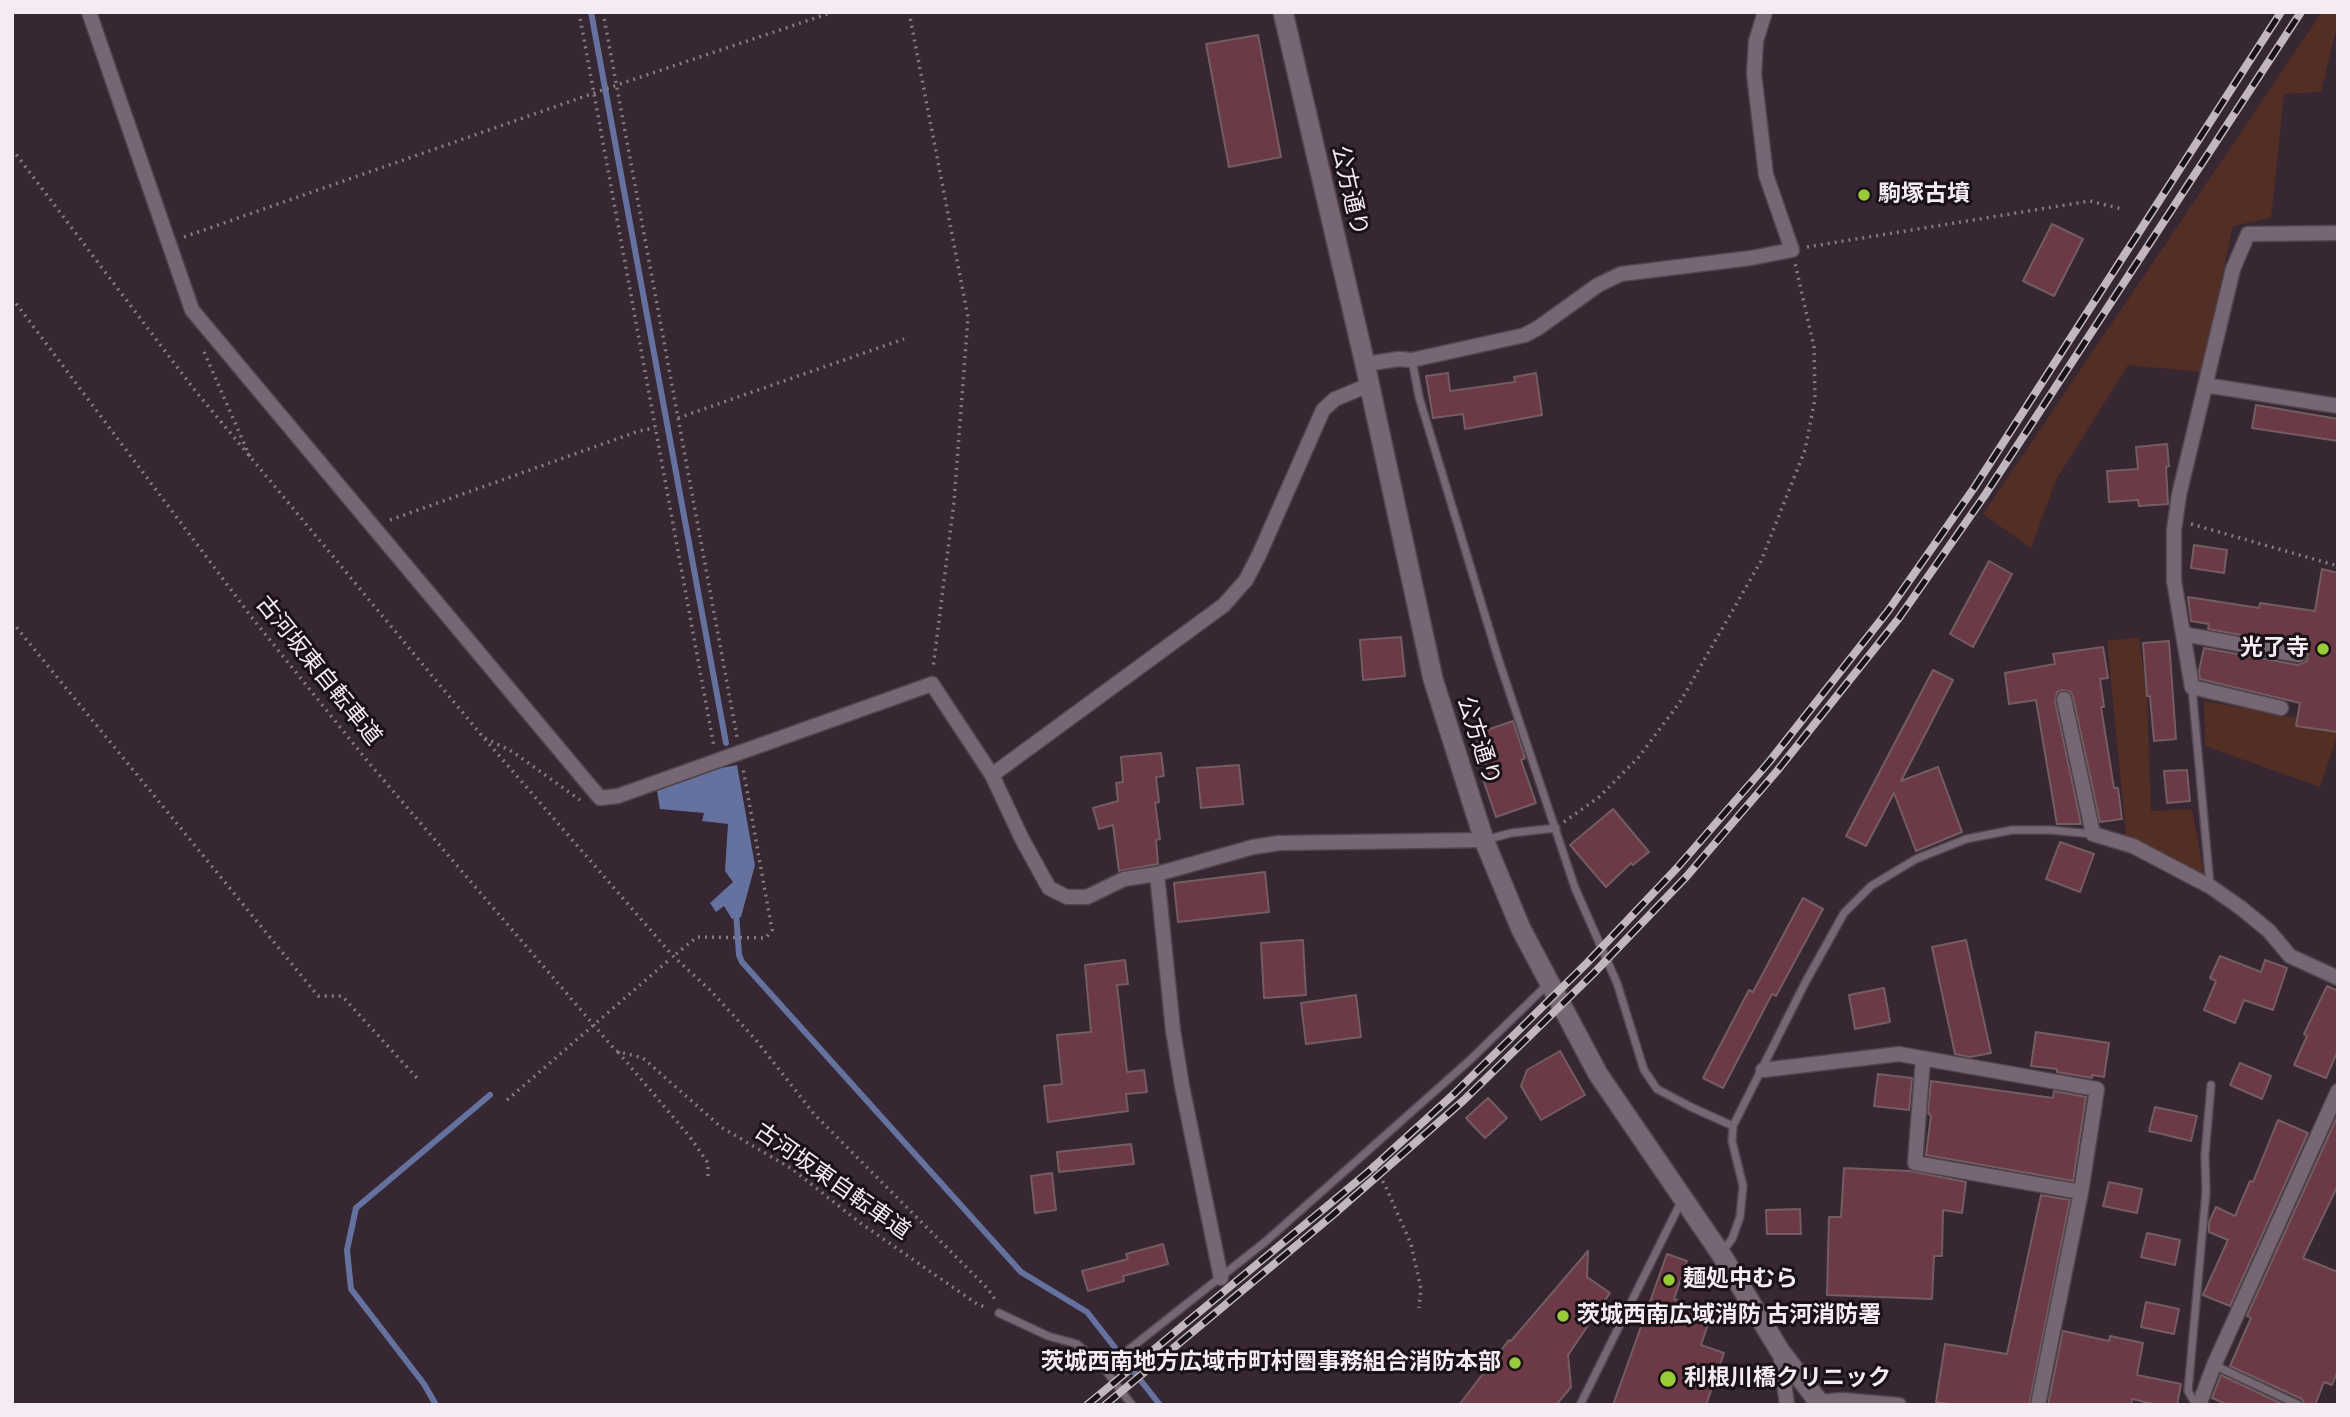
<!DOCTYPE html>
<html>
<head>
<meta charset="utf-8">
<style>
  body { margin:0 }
  #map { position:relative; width:2350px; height:1417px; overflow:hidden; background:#362732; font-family:"Archivo Narrow",sans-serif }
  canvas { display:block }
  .frame { position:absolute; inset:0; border:14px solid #f5ebf3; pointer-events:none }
</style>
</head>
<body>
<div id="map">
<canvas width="2350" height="1417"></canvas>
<div class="frame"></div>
</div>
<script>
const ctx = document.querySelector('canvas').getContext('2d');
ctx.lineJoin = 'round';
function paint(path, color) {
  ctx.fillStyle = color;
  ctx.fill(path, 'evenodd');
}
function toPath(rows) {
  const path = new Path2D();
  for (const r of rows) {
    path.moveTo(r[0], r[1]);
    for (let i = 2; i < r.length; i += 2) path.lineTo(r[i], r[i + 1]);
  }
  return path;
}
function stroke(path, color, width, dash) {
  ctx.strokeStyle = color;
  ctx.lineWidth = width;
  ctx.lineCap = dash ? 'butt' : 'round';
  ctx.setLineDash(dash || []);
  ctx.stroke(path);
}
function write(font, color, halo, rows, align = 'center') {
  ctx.font = font + ' "Archivo Narrow","Noto Sans JP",sans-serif';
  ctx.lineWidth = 6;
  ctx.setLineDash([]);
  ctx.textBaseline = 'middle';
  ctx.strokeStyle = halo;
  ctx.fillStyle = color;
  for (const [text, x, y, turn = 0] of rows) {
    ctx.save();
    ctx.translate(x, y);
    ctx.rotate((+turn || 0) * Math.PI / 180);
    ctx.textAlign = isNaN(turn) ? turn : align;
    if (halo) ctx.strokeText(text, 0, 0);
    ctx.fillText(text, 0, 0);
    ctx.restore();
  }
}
const green = toPath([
  [2322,12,2338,12,2338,22,2321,92,2284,94,2271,218,2233,226,2201,372,2128,365,2056,480,2031,548,1983,514],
  [2338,611,2338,733,2320,787,2205,746,2204,701,2303,719],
  [2139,637,2147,696,2151,811,2192,809,2204,875,2126,835,2107,641]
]);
const water = toPath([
  [737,765,755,865,741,917,732,919,724,906,716,912,710,903,733,882,725,871,728,824,702,821,704,813,660,809,657,791,721,768]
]);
const stream = toPath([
  [591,12,726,743],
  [736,912,739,955,742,962,1021,1272,1087,1312,1160,1405],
  [436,1405,424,1384,351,1289,347,1250,356,1208,490,1095]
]);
const building = toPath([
  [1258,35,1281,157,1229,167,1206,44,1258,35],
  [2052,224,2083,239,2054,296,2023,281,2052,224],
  [1448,373,1450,391,1515,382,1514,377,1536,373,1542,415,1465,429,1463,414,1433,418,1426,376,1448,373],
  [2256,405,2338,419,2338,441,2252,428,2256,405],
  [2167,444,2169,466,2166,467,2168,504,2139,506,2138,500,2109,502,2107,471,2138,469,2136,447,2167,444],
  [2194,545,2227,550,2224,573,2191,568,2194,545],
  [1989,561,2012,574,1973,647,1950,634,1989,561],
  [2322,569,2338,573,2338,732,2296,726,2300,703,2200,679,2199,671,2204,648,2298,665,2307,661,2308,652,2301,646,2208,629,2209,624,2191,621,2188,597,2259,608,2260,603,2315,611,2322,569],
  [1401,637,1405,676,1363,680,1360,640,1401,637],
  [2169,641,2176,739,2154,741,2150,696,2147,696,2143,643,2169,641],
  [2103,647,2108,678,2100,679,2104,707,2101,707,2114,788,2118,788,2122,819,2100,822,2073,697,2071,692,2063,690,2057,692,2055,701,2081,824,2057,824,2036,700,2009,704,2005,673,2055,664,2053,654,2103,647],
  [1933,670,1953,680,1901,781,1938,767,1962,832,1916,851,1894,793,1866,846,1846,836,1933,670],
  [1513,721,1525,758,1521,760,1536,803,1496,817,1483,779,1490,777,1475,734,1513,721],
  [1161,753,1164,776,1156,777,1159,802,1155,803,1160,839,1156,840,1158,864,1119,871,1113,825,1099,829,1093,808,1118,801,1116,783,1123,782,1121,757,1161,753],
  [1239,765,1243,804,1201,808,1197,768,1239,765],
  [2187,770,2190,801,2167,803,2164,771,2187,770],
  [1613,809,1649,852,1633,865,1631,863,1606,887,1570,845,1613,809],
  [2060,842,2094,854,2080,892,2046,879,2060,842],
  [1265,872,1269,912,1178,922,1174,883,1265,872],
  [1803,898,1823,909,1776,996,1772,994,1723,1088,1703,1078,1749,990,1753,992,1803,898],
  [1303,940,1306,995,1264,998,1261,943,1303,940],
  [1966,940,1991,1053,1970,1057,1955,1054,1932,947,1966,940],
  [2220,956,2261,972,2265,960,2287,968,2273,1010,2244,1000,2235,1023,2204,1010,2216,981,2210,978,2220,956],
  [1125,960,1128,984,1117,985,1127,1072,1144,1070,1147,1092,1126,1094,1128,1111,1048,1122,1044,1086,1062,1084,1057,1035,1091,1032,1085,965,1125,960],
  [2327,986,2338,991,2338,1050,2326,1078,2294,1065,2307,1036,2304,1034,2327,986],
  [1884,988,1890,1022,1855,1029,1849,995,1884,988],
  [1356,995,1361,1037,1306,1044,1301,1003,1356,995],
  [2036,1032,2109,1043,2104,1077,2092,1075,2092,1078,2057,1072,2057,1069,2031,1066,2036,1032],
  [1560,1051,1585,1095,1541,1120,1521,1086,1527,1070,1560,1051],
  [2240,1063,2271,1076,2262,1099,2230,1085,2240,1063],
  [1878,1074,1912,1078,1909,1110,1874,1106,1878,1074],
  [1931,1081,2053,1098,2054,1091,2086,1097,2073,1181,1926,1155,1931,1116,1928,1113,1931,1081],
  [1488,1098,1507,1118,1485,1138,1466,1118,1488,1098],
  [2155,1107,2197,1116,2191,1141,2149,1131,2155,1107],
  [2338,1115,2338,1185,2303,1258,2338,1272,2338,1370,2332,1385,2324,1382,2315,1405,2305,1405,2302,1399,2230,1366,2251,1318,2247,1316,2338,1115],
  [2278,1120,2308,1133,2230,1306,2203,1295,2228,1240,2209,1232,2209,1222,2216,1207,2235,1216,2250,1181,2253,1182,2278,1120],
  [1131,1144,1134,1164,1059,1172,1057,1152,1131,1144],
  [1844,1168,1910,1171,1966,1182,1962,1213,1943,1210,1942,1256,1934,1256,1932,1299,1827,1295,1829,1217,1841,1217,1844,1168],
  [1052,1173,1056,1210,1035,1213,1031,1176,1052,1173],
  [2109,1182,2142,1189,2137,1213,2103,1206,2109,1182],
  [2041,1195,2070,1200,2029,1405,1956,1405,1936,1402,1945,1344,2007,1354,2041,1195],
  [1800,1209,1801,1234,1767,1234,1766,1210,1800,1209],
  [2147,1233,2180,1240,2175,1265,2141,1257,2147,1233],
  [1163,1244,1168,1264,1123,1276,1124,1281,1088,1291,1082,1271,1128,1259,1126,1254,1163,1244],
  [1588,1251,1587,1277,1610,1293,1568,1355,1571,1387,1556,1405,1459,1405,1509,1340,1511,1341,1588,1251],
  [1667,1254,1687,1261,1674,1299,1712,1312,1701,1345,1724,1353,1706,1405,1613,1405,1667,1254],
  [2146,1302,2179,1309,2174,1334,2141,1327,2146,1302],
  [2063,1331,2109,1341,2110,1336,2143,1343,2137,1375,2181,1384,2177,1405,2158,1405,2132,1399,2131,1405,2048,1405,2063,1331],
  [2221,1375,2284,1405,2228,1405,2212,1398,2221,1375]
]);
const path = toPath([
  [579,12,714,747],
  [603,12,737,737],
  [909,12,968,317,954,502,933,668],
  [12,149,193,388,483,737,673,956,711,991,756,1040,814,1114,988,1289,996,1301],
  [184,237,617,85,833,12],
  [1807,247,2090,201,2122,209],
  [12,298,253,619,369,763,616,1051,643,1058,721,1127,792,1169,859,1222,977,1304,988,1308],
  [204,352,250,457],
  [678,418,904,339],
  [390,520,639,431,655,428],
  [2191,524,2338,566],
  [12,622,318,996,342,996,417,1078],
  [485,738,513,752,580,800],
  [1564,822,1599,797,1638,758,1680,702,1761,561,1805,450,1815,399,1814,347,1795,263],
  [676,954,697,937,766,938,772,930,743,768],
  [618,1052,690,1137,708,1163,708,1178],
  [507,1100,670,959],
  [1372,1163,1385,1185,1411,1244,1421,1289,1419,1308]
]);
const service = toPath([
  [1412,360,1419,397,1498,658,1575,888,1617,983,1644,1070,1657,1089,1691,1107,1733,1126],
  [2192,688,2210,885],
  [1485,840,1511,833,1556,828],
  [1721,1253,1732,1239,1740,1217,1743,1186,1732,1141,1733,1126,1805,983,1844,913,1871,886,1916,859,1966,839,2012,830,2051,830,2092,834],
  [999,1313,1048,1336,1077,1344,1103,1367,1132,1405],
  [2214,1365,2299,1405],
  [1103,1367,1127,1351,1265,1242,1470,1060,1549,983],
  [1580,1405,1681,1202],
  [2196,1405,2188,1391,2206,1192,2205,1155,2211,1085]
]);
const minor = toPath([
  [89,12,192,310,600,798,618,796,932,684,992,775,1022,839,1049,888,1067,897,1087,897,1124,879,1157,874,1253,847,1279,843,1484,840],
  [1365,364,1399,359,1412,360,1525,335,1538,328,1598,285,1621,274,1751,258,1792,250,1766,175,1754,74,1756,41,1765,12],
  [2205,385,2338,406],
  [2183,634,2299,655],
  [2064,699,2093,834,2133,846,2211,887,2241,908,2269,931,2290,956,2338,978],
  [2281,708,2192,687,2174,581,2174,530,2179,495,2233,269,2248,234,2338,233],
  [992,775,1224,605,1246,580,1259,555,1323,410,1335,399,1369,385],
  [1157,874,1173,1030,1182,1086,1221,1278],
  [1763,1070,1899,1054,2097,1089,2081,1192,1915,1163,1923,1059],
  [1780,1352,1787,1405],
  [1819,1402,1843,1400,1899,1405],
  [2038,1405,2081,1192],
  [2199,1405,2214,1365,2338,1091]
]);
const tertiary = toPath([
  [1283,12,1365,364,1433,679,1484,840,1521,929,1598,1074,1721,1254,1780,1351,1821,1405]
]);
const rail = toPath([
  [1087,1405,1367,1173,1455,1093,1587,963,1677,868,1769,762,1888,611,1974,488,2281,12],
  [1105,1405,1333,1215,1464,1100,1594,973,1687,876,1777,771,1899,618,1985,495,2301,12]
]);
const markers = [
  [1864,195,7,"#98cb37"],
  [2323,649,7,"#98cb37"],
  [1669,1280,7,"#98cb37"],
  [1563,1316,7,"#98cb37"],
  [1515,1363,7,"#98cb37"],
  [1668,1379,9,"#98cb37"]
];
const streetNames = [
  ["公方通り",1349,191,77],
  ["古河坂東自転車道",318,671,51],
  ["公方通り",1478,741,72],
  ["古河坂東自転車道",832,1182,35]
];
const poiNames = [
  ["駒塚古墳",1878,195],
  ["光了寺",2309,649,"right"],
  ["麺処中むら",1683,1280],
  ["茨城西南広域消防 古河消防署",1577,1316],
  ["茨城西南地方広域市町村圏事務組合消防本部",1501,1363,"right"],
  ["利根川橋クリニック",1684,1379]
];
paint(green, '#532e25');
paint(water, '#65719f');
stroke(stream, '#65719f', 6);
paint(building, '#6c3946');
stroke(building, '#735d61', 2);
stroke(service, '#51454e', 10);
stroke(minor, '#51454e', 17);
stroke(tertiary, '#51454e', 22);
stroke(path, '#877a83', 3.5, [2, 5]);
stroke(service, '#776673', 7);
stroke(minor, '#776673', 14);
stroke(tertiary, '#776673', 19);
stroke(rail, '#c2b7bf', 8);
stroke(rail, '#191217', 5, [16]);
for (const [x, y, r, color] of markers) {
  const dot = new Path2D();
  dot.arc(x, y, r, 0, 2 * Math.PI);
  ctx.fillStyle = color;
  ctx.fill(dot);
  stroke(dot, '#191217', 2.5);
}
write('23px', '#f5ebf3', '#191217', streetNames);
write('bold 23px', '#f5ebf3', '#191217', poiNames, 'left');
</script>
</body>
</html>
